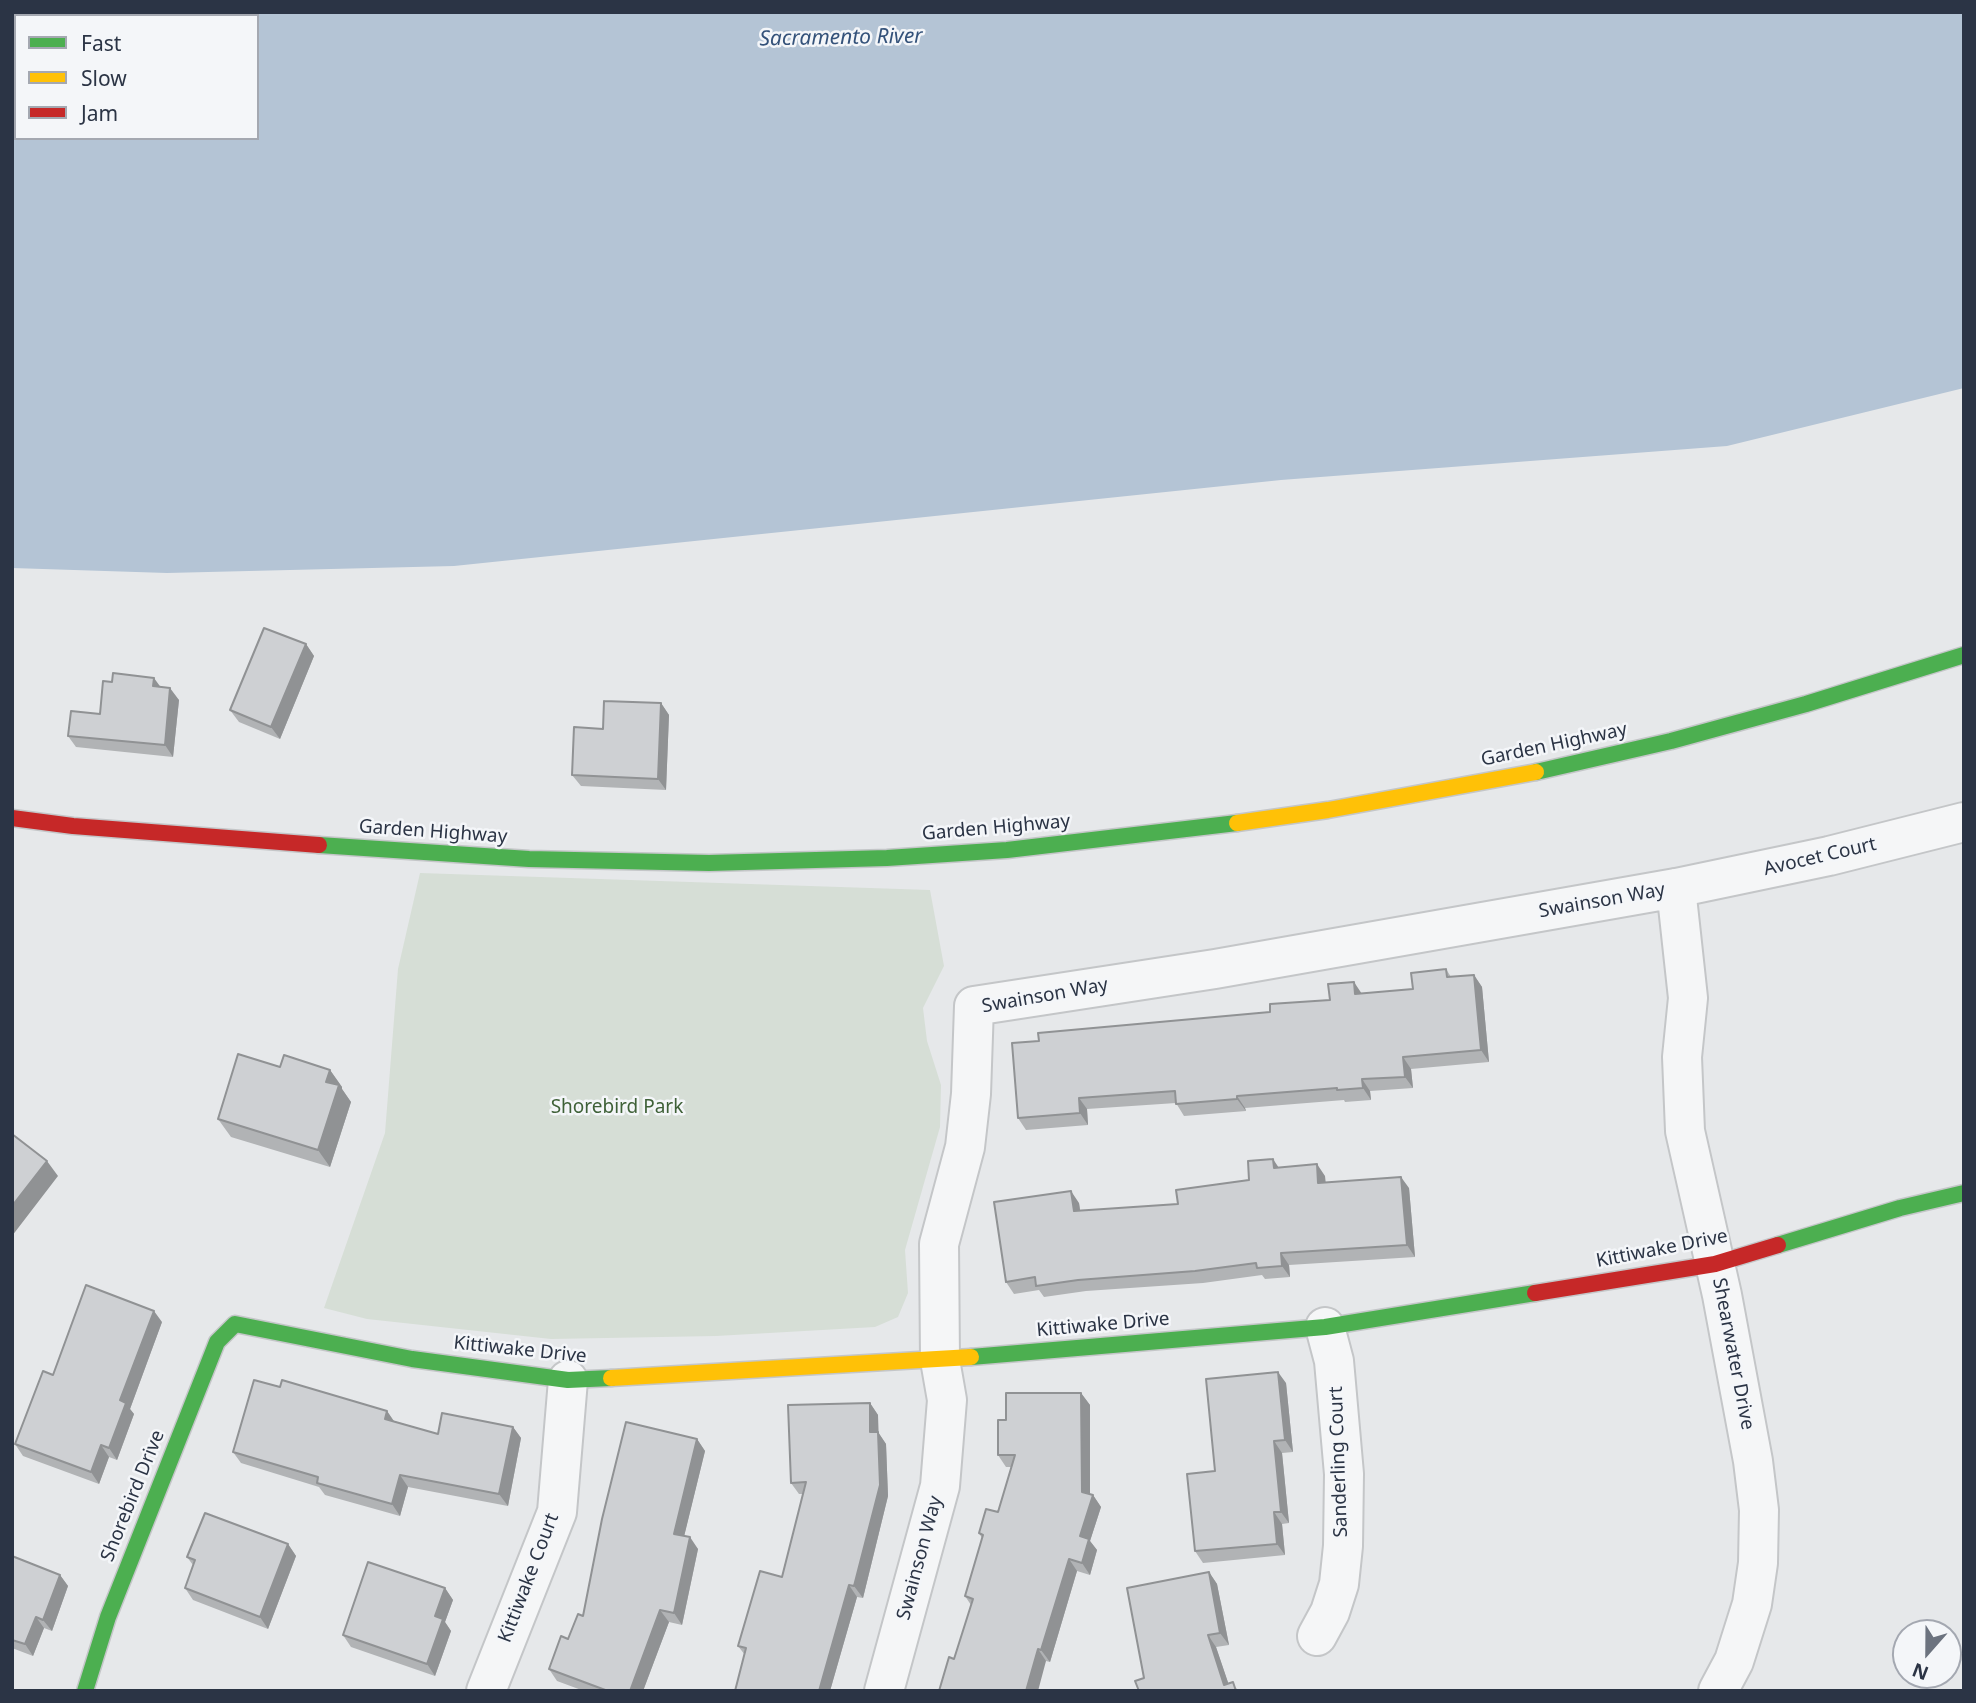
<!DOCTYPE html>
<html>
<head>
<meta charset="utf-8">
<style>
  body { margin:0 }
  #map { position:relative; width:1976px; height:1703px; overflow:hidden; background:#e6e8ea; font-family:"Noto Sans",sans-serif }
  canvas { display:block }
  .frame { position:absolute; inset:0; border:14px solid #2b3445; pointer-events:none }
  .legend { position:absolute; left:14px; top:14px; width:245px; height:126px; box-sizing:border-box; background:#f4f6f9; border:2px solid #a4a8b1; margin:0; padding:9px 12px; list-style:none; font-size:21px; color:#2b3445 }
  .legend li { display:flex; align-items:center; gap:14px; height:35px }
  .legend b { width:35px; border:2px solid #a4a8b1 }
  .north { position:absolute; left:1892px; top:1619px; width:70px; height:70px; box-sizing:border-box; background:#f4f6f9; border:2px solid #a4a8b1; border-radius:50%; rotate:201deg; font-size:19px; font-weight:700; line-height:28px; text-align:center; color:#2b3445 }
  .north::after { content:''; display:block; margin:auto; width:24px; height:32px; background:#6c737f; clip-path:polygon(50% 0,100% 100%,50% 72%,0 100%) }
</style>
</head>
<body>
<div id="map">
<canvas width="1976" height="1703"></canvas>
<div class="frame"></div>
<ul class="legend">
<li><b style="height:9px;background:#4caf50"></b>Fast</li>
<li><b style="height:9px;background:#ffc107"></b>Slow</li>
<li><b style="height:9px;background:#c62828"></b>Jam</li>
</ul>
<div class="north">N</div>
</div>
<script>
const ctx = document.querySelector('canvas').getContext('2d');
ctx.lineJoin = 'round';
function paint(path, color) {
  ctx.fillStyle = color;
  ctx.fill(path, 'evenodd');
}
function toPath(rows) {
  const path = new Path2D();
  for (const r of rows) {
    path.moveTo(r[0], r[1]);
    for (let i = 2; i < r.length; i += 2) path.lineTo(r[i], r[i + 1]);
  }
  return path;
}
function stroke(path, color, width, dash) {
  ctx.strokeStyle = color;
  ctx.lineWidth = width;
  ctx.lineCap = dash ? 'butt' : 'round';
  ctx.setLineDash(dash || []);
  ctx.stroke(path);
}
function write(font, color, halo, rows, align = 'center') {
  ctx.font = font + ' "Noto Sans",sans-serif';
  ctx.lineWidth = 5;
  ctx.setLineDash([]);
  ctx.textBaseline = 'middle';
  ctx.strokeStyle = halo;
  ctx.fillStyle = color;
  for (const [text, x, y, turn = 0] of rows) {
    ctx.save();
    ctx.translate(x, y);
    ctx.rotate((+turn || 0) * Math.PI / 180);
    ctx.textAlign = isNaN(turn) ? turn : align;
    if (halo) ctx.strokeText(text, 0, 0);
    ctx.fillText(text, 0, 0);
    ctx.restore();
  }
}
const green = toPath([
  [420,873,930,890,944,966,923,1008,927,1041,941,1085,940,1127,905,1250,908,1293,898,1317,875,1327,716,1336,551,1339,367,1319,324,1308,385,1133,398,969]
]);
const water = toPath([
  [12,12,1964,12,1964,388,1727,446,1281,480,454,566,167,573,12,568],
  [16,16,257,16,257,138,16,138]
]);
const street = toPath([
  [1676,888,1688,998,1682,1057,1685,1131,1722,1295,1753,1461,1759,1510,1758,1563,1752,1604,1734,1661,1718,1691],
  [1317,1636,1330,1612,1339,1584,1343,1546,1344,1474,1334,1361,1325,1327],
  [486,1691,557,1512,568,1380],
  [884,1691,940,1486,947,1400,940,1360,939,1244,965,1147,971,1094,974,1006,1215,969,1676,888,1829,856,1964,822]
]);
const fast = toPath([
  [1536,772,1671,741,1806,704,1964,655],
  [319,845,529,859,709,863,887,858,1007,850,1237,823],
  [1778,1245,1900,1208,1964,1193],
  [971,1357,1325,1327,1535,1293],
  [85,1691,108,1617,217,1342,235,1324,412,1359,568,1380,611,1378]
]);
const slow = toPath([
  [1237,823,1328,810,1536,772],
  [611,1378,971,1357]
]);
const jam = toPath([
  [12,818,73,826,319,845],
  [1535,1293,1715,1264,1778,1245]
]);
const wall = toPath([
  [306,644,314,656,280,739,239,722,230,710],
  [160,687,179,700,173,757,76,747,68,736,100,714],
  [661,703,669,715,666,790,581,786,572,775,603,729],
  [1446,969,1451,977,1474,975,1482,987,1489,1062,1411,1069,1413,1088,1370,1091,1371,1100,1345,1102,1344,1100,1245,1108,1246,1111,1184,1116,1176,1103,1087,1109,1088,1125,1026,1130,1018,1118,1039,1041,1270,1012,1362,994,1413,989],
  [280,1067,330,1070,342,1087,342,1089,351,1102,330,1167,231,1137,218,1119],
  [1279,1168,1325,1176,1325,1182,1409,1188,1415,1257,1289,1265,1290,1277,1265,1279,1262,1275,1203,1283,1086,1291,1044,1297,1039,1290,1014,1294,1006,1282,1079,1203,1080,1211,1178,1204,1249,1180],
  [162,1322,130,1409,134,1414,117,1460,109,1457,99,1484,23,1456,15,1444,53,1375],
  [1286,1383,1293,1452,1282,1453,1289,1523,1282,1524,1285,1555,1203,1563,1195,1551,1215,1471],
  [280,1387,387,1411,394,1421,438,1434,513,1427,521,1438,508,1506,408,1487,400,1516,325,1495,319,1487,241,1463,233,1452],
  [1081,1393,1090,1405,1090,1495,1093,1495,1101,1507,1090,1541,1097,1550,1090,1575,1077,1571,1050,1662,1046,1661,954,1659,971,1605,965,1596,982,1538,979,1533,998,1512,1011,1467,1006,1467,998,1455],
  [870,1403,878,1415,878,1432,886,1444,888,1496,863,1598,857,1597,830,1691,735,1691,745,1655,738,1646,782,1577,803,1494,799,1494,791,1483],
  [697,1439,705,1451,684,1536,698,1549,682,1625,669,1622,643,1691,584,1691,557,1681,549,1669],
  [288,1544,296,1556,268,1629,193,1600,185,1588,193,1565,187,1557],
  [12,1556,60,1575,68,1586,52,1631,44,1628,33,1656,12,1648],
  [1209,1572,1217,1584,1229,1645,1216,1647,1228,1683,1240,1691,1144,1678],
  [445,1588,453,1600,445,1622,451,1631,435,1676,351,1647,343,1635]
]);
const shadedWall = toPath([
  [306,644,314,656,280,739,271,727],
  [154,678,162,689,153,686],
  [170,688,179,700,173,757,165,745],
  [661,703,669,715,666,790,658,779],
  [1474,975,1482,987,1489,1062,1481,1050],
  [1354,982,1362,994,1355,994],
  [1403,1057,1411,1069,1413,1088,1405,1077],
  [330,1070,342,1087,342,1089,351,1102,330,1167,318,1150,326,1082],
  [1362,1079,1370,1091,1371,1100,1363,1088],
  [1237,1096,1245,1108,1246,1111,1237,1099],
  [1079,1098,1087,1109,1088,1125,1080,1113],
  [1273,1159,1281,1171,1274,1168],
  [47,1161,58,1176,12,1236,12,1206],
  [1317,1164,1325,1176,1327,1194,1318,1183],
  [1401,1177,1409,1188,1415,1257,1407,1245],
  [1071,1191,1079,1203,1082,1223,1074,1211],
  [1281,1253,1289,1265,1290,1277,1282,1266],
  [154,1311,162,1322,130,1409,134,1414,117,1460,109,1448,120,1400],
  [1278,1372,1286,1383,1293,1452,1285,1440],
  [1081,1393,1090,1405,1090,1504,1082,1492],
  [870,1403,878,1415,879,1444,870,1432],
  [387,1411,395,1423,385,1419],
  [513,1427,521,1438,508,1506,499,1494],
  [878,1432,886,1444,888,1496,863,1598,854,1586],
  [697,1439,705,1451,682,1545,674,1534],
  [1274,1441,1282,1453,1289,1523,1281,1512],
  [101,1445,109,1457,99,1484,91,1472],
  [400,1475,408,1487,400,1516,392,1504],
  [1093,1495,1101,1507,1090,1541,1097,1550,1090,1575,1082,1563,1080,1536],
  [1274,1512,1282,1524,1285,1555,1277,1544],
  [690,1537,698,1549,682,1625,674,1613],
  [288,1544,296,1556,268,1629,260,1617],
  [1069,1559,1077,1571,1050,1662,1041,1650],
  [1209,1572,1217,1584,1229,1645,1220,1633],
  [60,1575,68,1586,52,1631,43,1620],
  [849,1585,857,1597,830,1691,818,1691],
  [445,1588,453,1600,445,1622,451,1631,435,1676,427,1664,435,1616],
  [660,1610,669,1622,643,1691,630,1691],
  [36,1617,44,1628,33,1656,25,1644],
  [1208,1635,1216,1647,1231,1691,1224,1685],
  [1038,1649,1046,1661,1038,1691,1026,1691]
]);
const building = toPath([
  [264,628,306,644,271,727,230,710,264,628],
  [113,673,154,678,153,686,170,688,165,745,68,736,71,711,100,714,103,681,112,682,113,673],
  [604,701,661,703,658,779,572,775,574,727,603,729,604,701],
  [1446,969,1447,977,1474,975,1481,1050,1403,1057,1405,1077,1362,1079,1363,1088,1337,1090,1337,1088,1237,1096,1237,1099,1176,1104,1175,1091,1079,1098,1080,1113,1018,1118,1012,1043,1039,1041,1038,1033,1270,1012,1270,1004,1330,1000,1328,984,1354,982,1355,994,1413,989,1411,973,1446,969],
  [238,1054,280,1067,284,1055,330,1070,326,1082,339,1085,318,1150,218,1119,238,1054],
  [12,1134,47,1161,12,1206,12,1134],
  [1273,1159,1274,1168,1317,1164,1318,1183,1401,1177,1407,1245,1281,1253,1282,1266,1257,1268,1256,1263,1195,1271,1078,1280,1036,1286,1035,1277,1006,1282,994,1202,1071,1191,1074,1211,1178,1204,1176,1190,1249,1180,1248,1161,1273,1159],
  [86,1285,154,1311,120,1400,126,1403,109,1448,101,1445,91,1472,15,1444,43,1371,53,1375,86,1285],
  [1278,1372,1285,1440,1274,1441,1281,1512,1274,1512,1277,1544,1195,1551,1187,1474,1215,1471,1206,1379,1278,1372],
  [254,1380,280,1387,282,1380,387,1411,385,1419,438,1434,442,1413,513,1427,499,1494,400,1475,392,1504,317,1483,318,1477,233,1452,254,1380],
  [1006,1393,1081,1393,1082,1492,1093,1495,1080,1536,1089,1539,1082,1563,1069,1559,1041,1650,1038,1649,1026,1691,939,1691,949,1657,954,1659,973,1599,965,1596,983,1535,979,1533,986,1509,998,1512,1015,1455,998,1455,998,1420,1006,1420,1006,1393],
  [870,1403,870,1432,878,1432,880,1485,854,1586,849,1585,819,1691,735,1691,746,1648,738,1646,760,1571,782,1577,806,1482,791,1483,788,1405,870,1403],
  [626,1422,697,1439,674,1534,690,1537,674,1613,660,1610,630,1691,608,1691,549,1669,561,1636,568,1639,578,1614,583,1616,602,1519,626,1422],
  [205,1513,288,1544,260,1617,185,1588,195,1560,187,1557,205,1513],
  [12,1556,60,1575,43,1620,36,1617,25,1644,12,1640,12,1556],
  [368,1562,445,1588,435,1616,443,1619,427,1664,343,1635,368,1562],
  [1209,1572,1220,1633,1208,1635,1224,1685,1233,1682,1236,1691,1139,1691,1135,1681,1144,1678,1127,1588,1209,1572]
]);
const streetNames = [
  ["Garden Highway",1554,745,-12],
  ["Garden Highway",996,828,-5],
  ["Garden Highway",433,832,4],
  ["Avocet Court",1820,857,-13],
  ["Swainson Way",1602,901,-10],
  ["Swainson Way",1045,996,-10],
  ["Kittiwake Drive",1662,1249,-11],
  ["Kittiwake Drive",1103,1325,-5],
  ["Kittiwake Drive",520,1350,6],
  ["Shearwater Drive",1733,1354,79],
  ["Sanderling Court",1339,1462,-92],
  ["Shorebird Drive",133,1496,-68],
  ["Swainson Way",920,1558,-75],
  ["Kittiwake Court",529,1578,-69]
];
const parkNames = [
  ["Shorebird Park",617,1108]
];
const waterNames = [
  ["Sacramento River",841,38,-1]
];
paint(green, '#d6ded6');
paint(water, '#b4c4d5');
stroke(street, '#c4c6c8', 42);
stroke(fast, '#c4c6c8', 19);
stroke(slow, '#c4c6c8', 19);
stroke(jam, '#c4c6c8', 19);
stroke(street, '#f5f6f7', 38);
stroke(fast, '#4caf50', 16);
stroke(slow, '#ffc107', 16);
stroke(jam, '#c62828', 16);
paint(wall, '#b1b3b5');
paint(shadedWall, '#909294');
paint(building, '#ced0d3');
stroke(building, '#909294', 2);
write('19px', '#2b3445', '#f4f6f9', streetNames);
write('19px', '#3f6138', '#f4f6f9', parkNames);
write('italic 21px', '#34527a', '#f4f6f9', waterNames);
</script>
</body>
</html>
